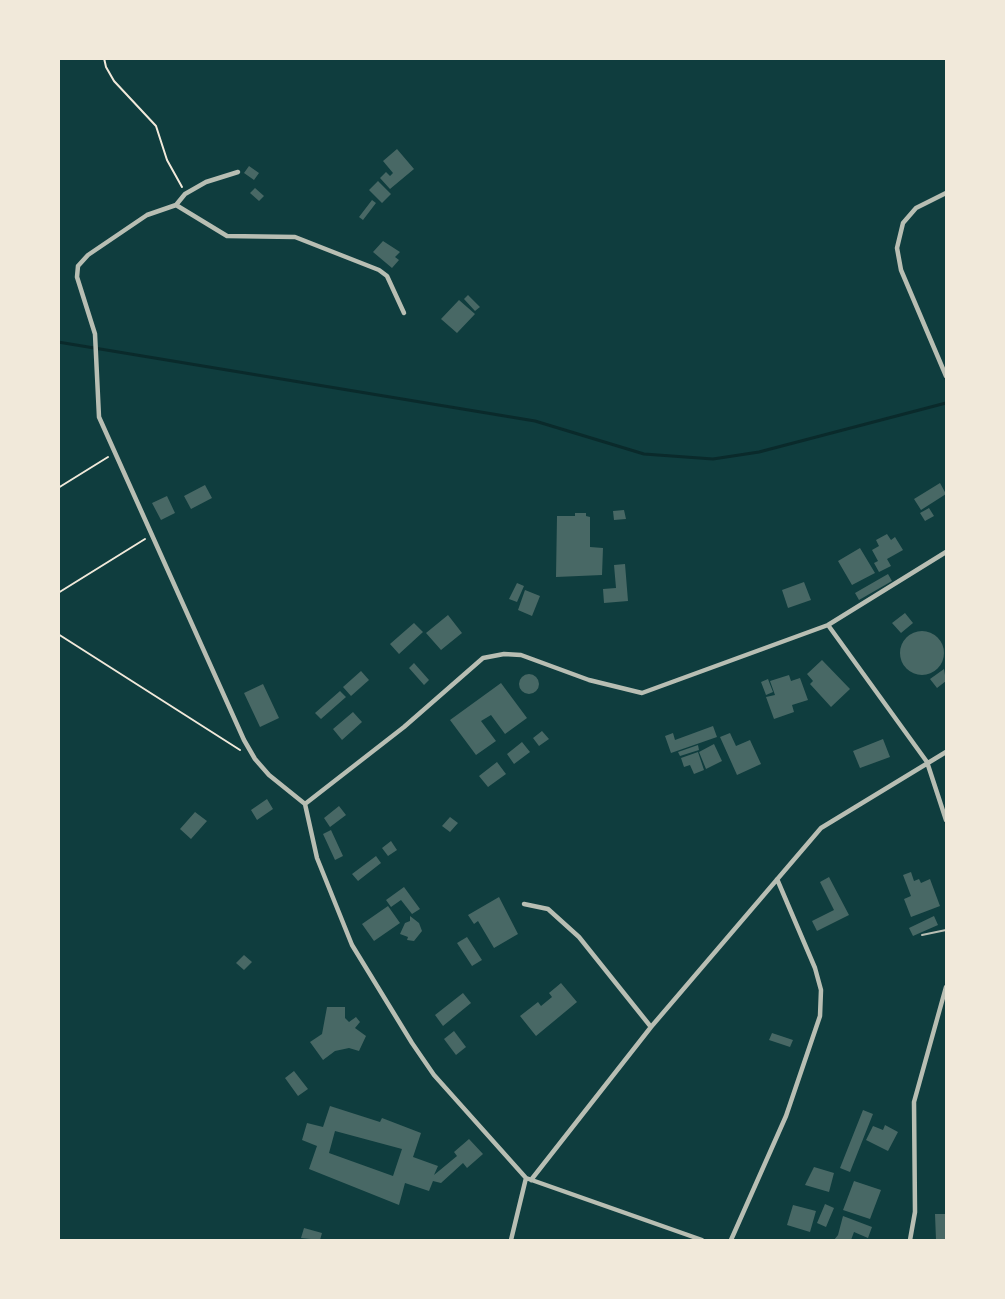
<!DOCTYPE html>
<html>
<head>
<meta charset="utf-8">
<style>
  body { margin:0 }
  #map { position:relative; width:1005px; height:1299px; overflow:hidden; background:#0f3d3e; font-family:Rubik,sans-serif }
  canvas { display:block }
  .frame { position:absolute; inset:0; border:60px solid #f1e9da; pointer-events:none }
</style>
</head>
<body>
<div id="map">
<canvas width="1005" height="1299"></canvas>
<div class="frame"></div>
</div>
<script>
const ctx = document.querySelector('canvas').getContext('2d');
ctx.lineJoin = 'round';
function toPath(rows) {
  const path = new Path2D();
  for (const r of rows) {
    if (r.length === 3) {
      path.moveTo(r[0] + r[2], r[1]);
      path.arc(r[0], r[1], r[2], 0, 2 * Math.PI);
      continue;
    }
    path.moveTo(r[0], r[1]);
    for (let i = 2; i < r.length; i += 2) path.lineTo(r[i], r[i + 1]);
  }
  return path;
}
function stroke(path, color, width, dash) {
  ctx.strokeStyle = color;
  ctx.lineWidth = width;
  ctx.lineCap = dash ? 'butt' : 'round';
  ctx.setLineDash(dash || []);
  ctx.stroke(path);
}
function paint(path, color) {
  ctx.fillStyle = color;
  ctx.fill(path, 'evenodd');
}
const stream = toPath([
  [58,342,535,421,644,454,713,459,759,452,946,403]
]);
const building = toPath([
  [397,149,414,169,390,189,380,178,386,172,390,176,393,173,383,161],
  [249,166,259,173,254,180,244,173],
  [378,181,391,194,382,203,369,190],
  [255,188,264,196,259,201,250,193],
  [372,200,376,203,363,220,359,217],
  [383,241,400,252,395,257,399,260,392,268,373,252],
  [468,295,480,307,475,311,464,299],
  [459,300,475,314,457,333,441,319],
  [940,483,946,494,921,510,914,499],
  [205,485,212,498,191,509,184,496],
  [167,496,175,513,161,520,152,503],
  [929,508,934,516,925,521,920,513],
  [624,510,626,519,614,520,613,511],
  [575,513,586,513,586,516,590,517,590,547,603,548,602,575,556,577,557,516,575,516],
  [887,534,891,540,895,537,903,550,887,559,891,566,879,572,874,563,878,561,872,550,879,546,876,540],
  [860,548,875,573,852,585,838,561],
  [625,564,628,601,604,603,603,589,616,588,614,565],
  [888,574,892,581,859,600,855,593],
  [804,582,811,600,788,608,782,590],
  [517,583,524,586,517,602,509,599],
  [525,590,540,596,532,616,518,610],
  [905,613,913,623,901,633,892,623],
  [448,615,462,633,441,650,426,633],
  [414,623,423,632,399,654,390,644],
  [922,653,22],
  [822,660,850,689,831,707,810,684,813,681,807,674],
  [414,663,429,680,424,685,409,668],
  [944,669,946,681,937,688,930,679],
  [361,671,369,680,351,696,343,687],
  [529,684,10],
  [789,675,791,681,800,678,808,700,792,705,794,712,774,719,766,697,775,695,770,681],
  [768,679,773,692,766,695,761,682],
  [501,683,527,718,505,734,491,715,481,721,496,741,476,755,450,720],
  [263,684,279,718,260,727,244,693],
  [340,691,346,697,321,719,315,713],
  [353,712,362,722,342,740,333,729],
  [713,726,717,737,671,753,665,736,673,733,675,740],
  [542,731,549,739,539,746,533,738],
  [730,733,736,746,750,740,761,764,737,775,720,737],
  [883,739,890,757,860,768,853,751],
  [522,742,530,752,514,764,507,754],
  [714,744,722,761,706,769,699,752],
  [698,745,699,750,680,756,678,752],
  [698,752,704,770,694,774,690,765,684,767,681,758],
  [497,762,506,774,488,787,479,776],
  [267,799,273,809,257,820,251,810],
  [339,806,346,815,330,827,324,818],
  [195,812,207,821,191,839,180,829],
  [450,817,458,823,450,832,442,826],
  [331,830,343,856,335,860,323,834],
  [391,841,397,850,388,856,382,848],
  [376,856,381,863,358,881,352,874],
  [911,872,914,881,919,879,921,883,930,879,940,906,911,917,904,899,911,896,903,875],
  [829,877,849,915,817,931,812,921,834,910,820,882],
  [404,887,420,909,412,914,401,900,391,907,386,900],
  [499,897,518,934,494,948,478,921,474,924,468,915],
  [388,906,400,923,374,941,362,924],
  [410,916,419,923,422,931,414,941,407,940,408,937,400,934,405,923,410,921],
  [934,916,938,925,913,936,909,928],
  [467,937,482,960,472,966,457,943],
  [244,955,252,962,244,970,236,963],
  [561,983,577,1002,536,1036,520,1016,538,1002,541,1006,552,997,549,993],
  [463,993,471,1003,443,1026,435,1015],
  [327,1007,345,1007,345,1018,349,1022,356,1017,360,1022,355,1028,366,1036,359,1051,349,1048,335,1051,323,1060,310,1042,322,1034],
  [454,1031,466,1047,456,1055,444,1039],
  [772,1033,793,1040,790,1047,769,1040],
  [294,1071,308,1089,298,1096,285,1078],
  [330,1106,380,1122,382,1118,421,1133,413,1157,438,1166,434,1175,457,1156,454,1152,469,1139,483,1154,467,1168,463,1163,441,1183,433,1181,429,1191,405,1183,399,1205,309,1169,317,1146,302,1140,307,1123,323,1127],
  [335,1131,402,1149,393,1176,329,1153],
  [863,1110,873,1114,850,1172,840,1168],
  [885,1125,898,1132,888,1151,866,1140,873,1126,883,1130],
  [814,1167,834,1173,829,1192,805,1185],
  [854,1181,881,1190,870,1219,843,1210],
  [825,1204,834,1208,826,1227,817,1223],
  [793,1205,816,1211,810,1232,787,1225],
  [935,1214,946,1214,946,1240,936,1240],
  [843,1216,872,1227,868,1238,854,1232,851,1240,834,1240,838,1235],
  [304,1228,322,1233,320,1240,301,1238]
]);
const path = toPath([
  [104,58,106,67,114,81,156,126,167,160,182,187],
  [58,488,108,457],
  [58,593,145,539],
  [58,634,240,750]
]);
const service = toPath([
  [922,935,946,930]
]);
const minor = toPath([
  [238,172,206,182,185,194,176,205,147,215,88,255,78,266,77,277,95,334,99,417,244,740,255,759,269,775,305,804],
  [946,193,916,208,903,223,897,248,901,270,946,376],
  [176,205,227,236,295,237,379,270,387,276,404,313],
  [828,625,927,762,946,820],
  [524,904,548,909,579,937,651,1027],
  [531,1180,651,1027,821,828,946,752],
  [511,1240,526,1178],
  [702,1240,526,1178,434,1075,412,1043,352,945,317,858,305,804,404,727,483,658,504,654,521,655,589,680,642,693,828,625,946,552],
  [731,1240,786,1116,820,1016,821,990,815,968,777,879],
  [910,1240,915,1212,914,1102,946,987]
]);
stroke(stream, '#0a2a2b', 3);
paint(building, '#486865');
stroke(path, '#f1e9da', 2);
stroke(service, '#b8beb3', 2);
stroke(minor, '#b8beb3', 4.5);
</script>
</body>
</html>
